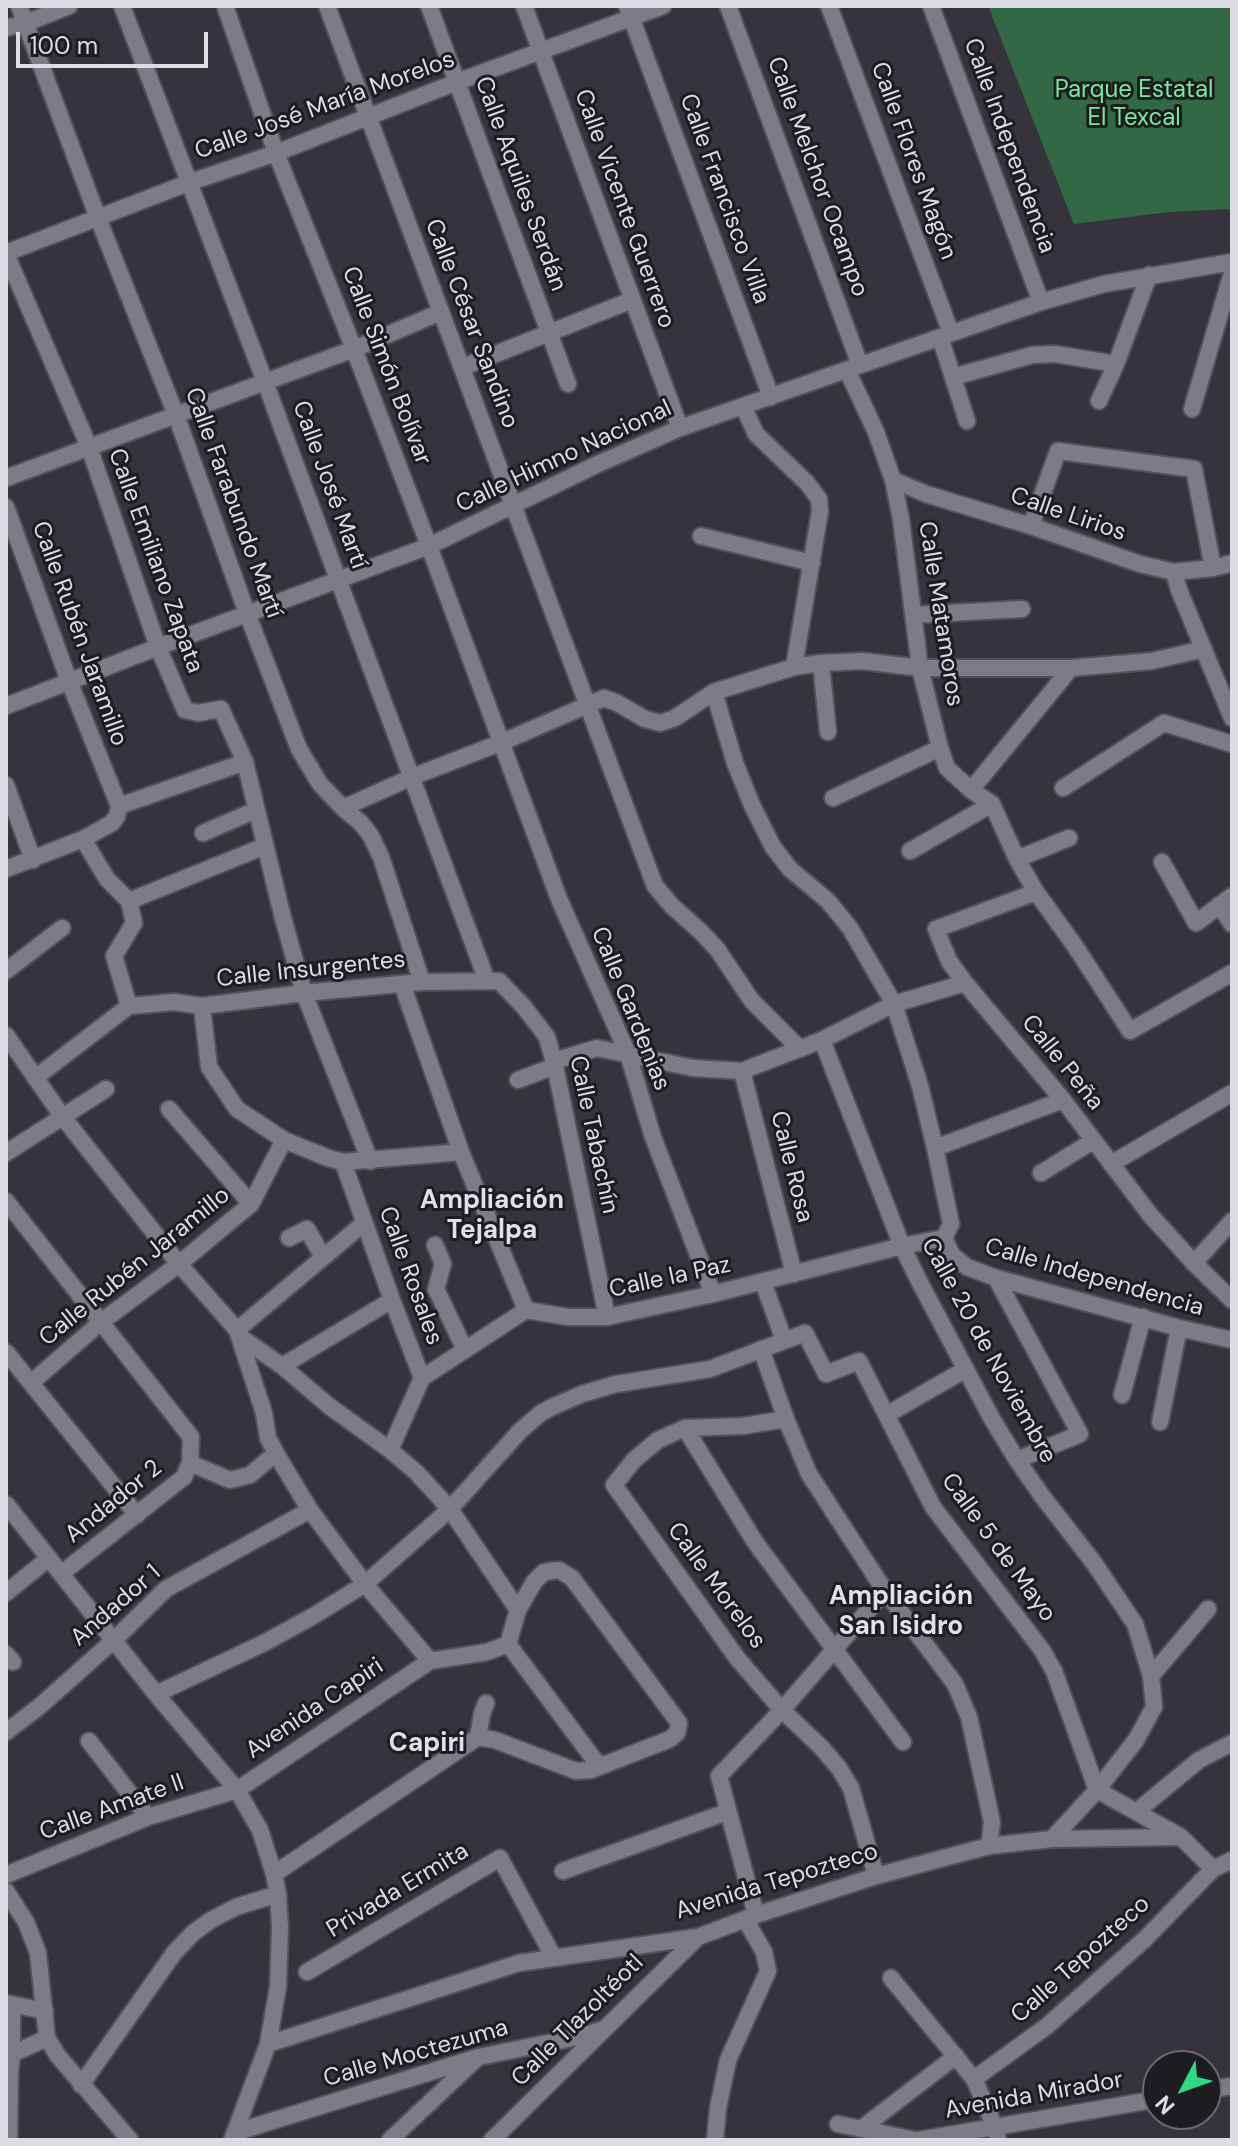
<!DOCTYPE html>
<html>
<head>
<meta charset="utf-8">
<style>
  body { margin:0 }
  #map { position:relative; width:1238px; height:2146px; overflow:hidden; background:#36333c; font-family:"DM Sans",sans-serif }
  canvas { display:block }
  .frame { position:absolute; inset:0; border:8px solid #dddce2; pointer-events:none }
  .north { position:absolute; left:1142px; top:2050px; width:80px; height:80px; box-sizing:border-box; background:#1d1c20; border:2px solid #6a696e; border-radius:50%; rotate:229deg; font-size:22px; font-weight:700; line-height:32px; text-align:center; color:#dddce2 }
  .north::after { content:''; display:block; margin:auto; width:28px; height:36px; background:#31d882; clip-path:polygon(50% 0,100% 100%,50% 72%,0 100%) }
  .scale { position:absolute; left:16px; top:32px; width:192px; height:36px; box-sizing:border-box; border:4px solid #dddce2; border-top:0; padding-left:10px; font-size:24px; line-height:28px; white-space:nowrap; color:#dddce2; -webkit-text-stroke:6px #1d1c20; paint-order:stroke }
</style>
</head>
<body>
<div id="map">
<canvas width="1238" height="2146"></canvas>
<div class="frame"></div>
<div class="north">N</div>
<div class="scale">100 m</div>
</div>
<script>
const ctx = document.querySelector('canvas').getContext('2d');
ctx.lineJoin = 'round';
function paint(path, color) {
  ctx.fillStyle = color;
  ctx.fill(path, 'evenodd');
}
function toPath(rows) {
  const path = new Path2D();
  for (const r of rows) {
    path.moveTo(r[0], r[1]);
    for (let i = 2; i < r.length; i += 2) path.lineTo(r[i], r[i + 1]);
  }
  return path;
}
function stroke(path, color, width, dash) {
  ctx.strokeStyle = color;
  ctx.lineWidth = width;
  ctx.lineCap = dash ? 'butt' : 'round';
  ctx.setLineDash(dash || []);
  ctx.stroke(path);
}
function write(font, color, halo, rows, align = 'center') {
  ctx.font = font + ' "DM Sans",sans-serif';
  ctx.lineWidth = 6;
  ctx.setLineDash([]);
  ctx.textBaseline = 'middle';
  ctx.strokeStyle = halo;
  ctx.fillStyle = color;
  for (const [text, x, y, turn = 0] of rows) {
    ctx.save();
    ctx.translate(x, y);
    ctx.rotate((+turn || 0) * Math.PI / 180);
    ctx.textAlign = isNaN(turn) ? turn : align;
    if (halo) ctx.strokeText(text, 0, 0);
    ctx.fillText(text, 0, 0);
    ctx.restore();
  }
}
const green = toPath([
  [988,6,1232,6,1232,209,1169,212,1074,224]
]);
const minor = toPath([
  [19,6,98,218,176,415,247,613,299,749,320,784,343,808,361,823,371,836,381,857,422,982],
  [122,6,265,382,487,981],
  [225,6,276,153,354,349,429,546,559,899,628,1054,653,1137,713,1294],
  [327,6,655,886,672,906,700,931,717,949,752,1001,800,1049],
  [429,6,568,384],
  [524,6,680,428],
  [627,6,771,397],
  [728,6,860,365],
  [829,6,951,333],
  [931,6,1041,302],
  [6,28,26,23,69,6],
  [6,253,188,183,276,153,457,82,663,6],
  [6,254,89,447,158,647,185,710,198,713,221,709,245,762,283,918,304,993,370,1161],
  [940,337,967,421],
  [463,367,632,300],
  [847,370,876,432,893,480,901,519,920,668,940,748,947,768,971,790,992,804,1017,859,1036,892,1075,946,1130,1031,1232,973],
  [953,377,1032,355,1055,354,1116,364],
  [1099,401,1116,364,1149,275],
  [743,406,756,434,807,483,819,499,820,511,794,667],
  [1192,409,1232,273],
  [6,478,354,349,441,312],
  [893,480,926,494,1031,526,1140,564,1174,572,1213,568,1232,563],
  [6,507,69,681,119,806,117,816,112,823,83,839,6,869],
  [1031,526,1058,451,1194,469,1213,568],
  [701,536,812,563],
  [1174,572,1179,590,1232,718],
  [913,615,1022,609],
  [821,663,828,732],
  [714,692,735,763,752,805,773,847,790,869,828,901,850,928,894,1004,920,1086,935,1148,951,1224,944,1238,952,1255,967,1267,996,1278,1179,1328,1232,1340],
  [6,706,158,647,429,546,598,464,680,428,1041,302,1104,284,1232,262],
  [6,785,33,860],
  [1063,788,1164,723,1232,744],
  [971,790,1071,668],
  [833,798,940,748],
  [119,806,245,762],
  [343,808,412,777,500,743,604,698,617,703,645,719,660,723,675,718,714,692,794,667,821,663,863,661,920,668,1071,668,1152,661,1204,649],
  [203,833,256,810],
  [83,839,107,879,129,901,134,923,114,956,129,1006],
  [910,851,992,804],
  [1017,859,1069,838],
  [1162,862,1196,923,1232,896],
  [1036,892,936,929,949,961,965,983,1063,1100,1151,1216,1194,1263,1232,1300],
  [129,901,265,846],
  [1219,905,1232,924],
  [6,971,62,928],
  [402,984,461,1152,526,1310],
  [202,1006,209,1067,237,1109,284,1140,328,1158,343,1162,461,1152],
  [6,1035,62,1116,179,1264,237,1330,264,1413,268,1438,278,1457,310,1510,365,1584,430,1661],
  [822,1040,902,1246,919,1281,992,1419,1017,1460,1042,1496,1094,1563,1135,1624,1151,1676,1154,1707,1136,1740,1097,1790,1052,1839],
  [554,1061,597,1048,693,1068,742,1071,822,1040,894,1004,965,983],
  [742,1071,794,1274],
  [35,1078,129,1006,174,1002,202,1006,304,993,422,982,499,981,524,1007,547,1037,555,1066,607,1317],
  [518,1080,555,1066],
  [169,1109,251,1204],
  [935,1148,1063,1100],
  [6,1153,106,1089],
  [343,1162,392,1300,422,1378,390,1450],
  [1111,1164,1232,1093],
  [1041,1173,1093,1141],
  [6,1201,191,1437,190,1463,184,1477,62,1573],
  [289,1238,307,1229,323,1257],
  [435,1245,443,1264,436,1289,465,1350],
  [1194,1263,1232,1221],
  [996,1278,1080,1434,1017,1460],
  [763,1282,784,1340],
  [237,1330,364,1223],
  [239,1336,282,1366,329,1406,390,1450,417,1473,450,1509,518,1610],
  [761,1349,786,1419,809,1474,885,1591,955,1684,969,1717,992,1822,989,1846],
  [6,1352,137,1515],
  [282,1366,392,1300],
  [422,1378,526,1310,568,1317,607,1317,713,1294,902,1246,944,1238],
  [31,1383,101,1322,179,1264,251,1204,284,1140],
  [1122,1395,1143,1317],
  [888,1414,966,1369],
  [786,1419,743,1426,685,1428,658,1440,634,1460,614,1485,737,1658,782,1710,821,1747,839,1768,851,1788,876,1876],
  [1160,1422,1179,1328],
  [685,1428,755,1542,903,1742],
  [190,1463,230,1480,250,1475,276,1453],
  [6,1504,156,1694,237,1790,260,1830,274,1874,278,1894,280,1927,278,1987,268,2044,232,2140],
  [6,1593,49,1558],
  [508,1644,599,1766],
  [6,1654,13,1662],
  [1151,1676,1208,1609],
  [156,1694,264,1643,315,1615,365,1584,450,1509,520,1431,541,1413,552,1407,582,1394,616,1384,710,1369,805,1333,826,1374,859,1361,933,1507,1042,1650,1054,1671,1097,1790,1181,1837,1213,1869],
  [6,1732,40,1706,113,1641,166,1589,310,1510],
  [478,1737,482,1714,486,1703],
  [89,1741,148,1817],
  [1136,1812,1199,1760,1232,1743],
  [563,1871,727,1812],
  [6,1875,148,1817,237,1790,430,1661,487,1652,508,1644,518,1610,534,1582,544,1572,559,1570,572,1578,679,1723,677,1733,670,1739,591,1770,576,1771,495,1740,478,1737,274,1874],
  [6,1891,26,1922,38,1953,47,2038,58,2056,130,2140],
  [756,1915,719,1776,782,1710,885,1591],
  [307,1972,500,1858,553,1956],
  [891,1978,974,2079,995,2127,998,2140],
  [6,2003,45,2011],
  [268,2044,519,1963,698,1937,756,1915,876,1876,989,1846,1052,1839,1177,1837],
  [12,2054,12,2006],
  [974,2079,1047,2026,1145,1939,1213,1869,1232,1860],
  [81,2085,174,1953,193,1933,211,1920,236,1907,278,1894],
  [1206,2090,1232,2086],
  [838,2124,915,2140],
  [862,2128,956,2056],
  [243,2130,479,2057,582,2036,604,2029],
  [9,2140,10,2072,12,2054,47,2038],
  [390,2140,475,2060],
  [492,2140,698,1937],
  [715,2140,718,2108,728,2060,768,1971,764,1952,745,1919],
  [919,2140,1158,2099]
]);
const parkNames = [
  ["Parque Estatal",1134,91],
  ["El Texcal",1134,119]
];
const streetNames = [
  ["Calle José María Morelos",325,106,-20],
  ["Calle Independencia",1009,146,70],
  ["Calle Flores Magón",913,161,70],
  ["Calle Melchor Ocampo",817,177,70],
  ["Calle Aquiles Serdán",520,184,70],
  ["Calle Francisco Villa",724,199,70],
  ["Calle Vicente Guerrero",624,209,70],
  ["Calle César Sandino",471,324,69],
  ["Calle Simón Bolívar",386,366,69],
  ["Calle Himno Nacional",564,457,-25],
  ["Calle José Martí",329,485,70],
  ["Calle Farabundo Martí",233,503,70],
  ["Calle Lirios",1068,515,19],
  ["Calle Emiliano Zapata",155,561,70],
  ["Calle Matamoros",940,614,81],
  ["Calle Rubén Jaramillo",79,634,70],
  ["Calle Insurgentes",311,970,-6],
  ["Calle Gardenias",630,1009,68],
  ["Calle Peña",1062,1063,51],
  ["Calle Tabachín",593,1135,78],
  ["Calle Rosa",791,1167,76],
  ["Calle Rubén Jaramillo",135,1267,-39],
  ["Calle Rosales",410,1276,70],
  ["Calle la Paz",670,1278,-12],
  ["Calle Independencia",1094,1278,16],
  ["Calle 20 de Noviembre",988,1351,61],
  ["Andador 2",114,1502,-39],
  ["Calle 5 de Mayo",998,1548,54],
  ["Calle Morelos",716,1586,54],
  ["Andador 1",116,1606,-41],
  ["Avenida Capiri",315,1709,-34],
  ["Calle Amate II",112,1808,-20],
  ["Avenida Tepozteco",777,1882,-17],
  ["Privada Ermita",398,1891,-31],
  ["Calle Tepozteco",1081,1960,-42],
  ["Calle Tlazoltéotl",578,2021,-45],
  ["Calle Moctezuma",416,2054,-16],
  ["Avenida Mirador",1034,2096,-10]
];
const neighbourhoodNames = [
  ["Ampliación",492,1201],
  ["Tejalpa",492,1231],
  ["Ampliación",901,1597],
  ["San Isidro",901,1627],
  ["Capiri",427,1744]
];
paint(green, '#336844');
stroke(minor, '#535158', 20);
stroke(minor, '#7e7b86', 16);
write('24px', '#7be89d', '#1d1c20', parkNames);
write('24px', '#dddce2', '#1d1c20', streetNames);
write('bold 26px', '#e2dfeb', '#1d1c20', neighbourhoodNames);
</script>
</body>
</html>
